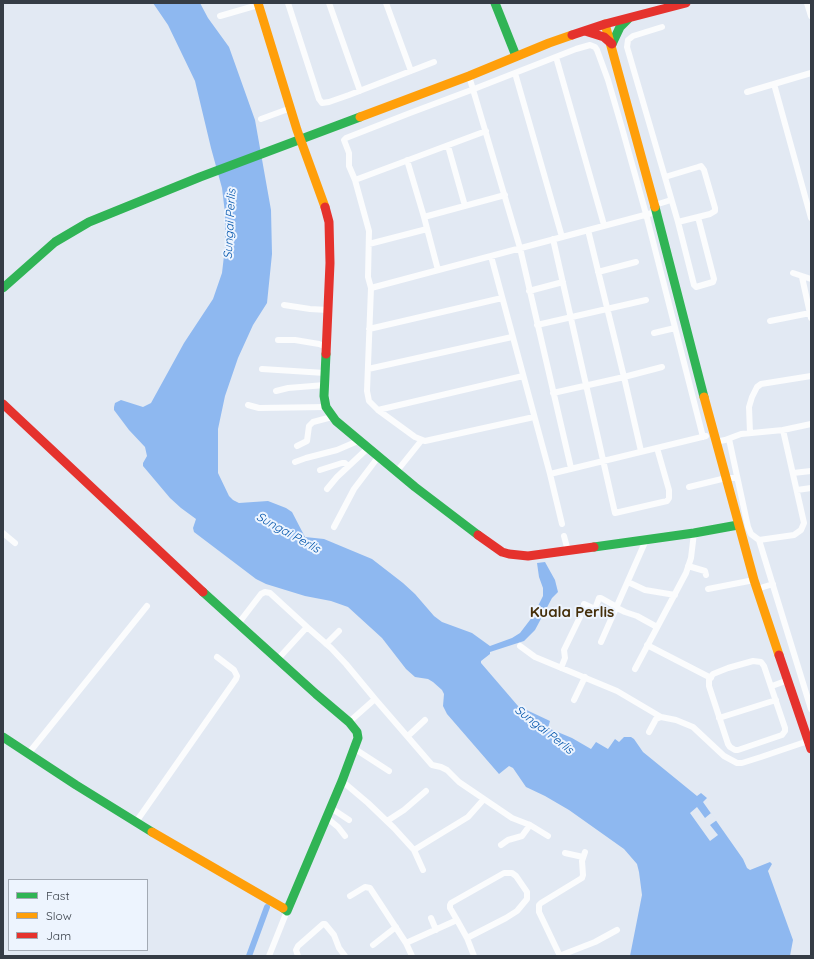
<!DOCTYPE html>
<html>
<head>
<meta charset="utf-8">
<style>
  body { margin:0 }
  #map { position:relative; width:814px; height:959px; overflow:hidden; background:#e2e9f3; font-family:Quicksand,sans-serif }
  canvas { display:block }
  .frame { position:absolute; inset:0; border:4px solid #353c45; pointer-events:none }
  .legend { position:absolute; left:8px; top:879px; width:140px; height:72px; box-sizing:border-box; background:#edf4fe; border:1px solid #a3aab4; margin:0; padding:5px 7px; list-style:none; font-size:12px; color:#353c45 }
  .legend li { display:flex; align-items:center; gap:8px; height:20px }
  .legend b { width:20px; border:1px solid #a3aab4 }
</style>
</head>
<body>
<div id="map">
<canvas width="814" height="959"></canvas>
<div class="frame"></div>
<ul class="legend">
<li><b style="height:5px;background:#30b455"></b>Fast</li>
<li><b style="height:5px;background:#ff9f0a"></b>Slow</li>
<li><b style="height:5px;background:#e5322d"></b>Jam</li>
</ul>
</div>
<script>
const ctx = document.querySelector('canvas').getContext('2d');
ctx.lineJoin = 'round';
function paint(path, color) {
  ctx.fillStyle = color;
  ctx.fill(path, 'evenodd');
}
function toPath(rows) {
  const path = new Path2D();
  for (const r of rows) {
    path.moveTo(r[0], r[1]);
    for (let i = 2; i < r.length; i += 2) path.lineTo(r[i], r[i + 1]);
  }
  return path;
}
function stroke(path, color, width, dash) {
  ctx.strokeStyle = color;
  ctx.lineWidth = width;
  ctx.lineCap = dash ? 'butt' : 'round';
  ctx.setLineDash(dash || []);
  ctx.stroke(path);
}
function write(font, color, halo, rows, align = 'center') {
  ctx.font = font + ' Quicksand,sans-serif';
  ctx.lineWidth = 4;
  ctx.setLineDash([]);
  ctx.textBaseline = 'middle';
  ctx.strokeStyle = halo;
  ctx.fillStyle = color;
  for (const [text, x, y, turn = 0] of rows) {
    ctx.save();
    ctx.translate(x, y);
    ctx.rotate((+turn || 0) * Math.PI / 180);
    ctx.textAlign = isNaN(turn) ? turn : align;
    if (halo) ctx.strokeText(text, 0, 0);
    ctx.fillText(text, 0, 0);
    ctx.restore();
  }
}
const water = toPath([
  [153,3,200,3,208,18,229,47,255,120,271,210,272,254,267,303,253,325,238,358,225,396,218,429,218,473,229,496,233,500,239,503,268,501,286,508,292,512,305,537,324,539,372,559,403,583,415,594,434,616,442,622,472,633,490,646,512,638,520,633,533,616,543,596,543,588,539,577,537,563,545,562,555,580,558,592,552,598,535,630,524,641,490,652,490,654,481,661,481,663,518,706,550,721,548,728,572,738,591,749,596,742,608,749,615,739,619,742,624,737,631,737,634,739,643,752,697,796,701,793,707,798,703,802,743,859,747,868,750,870,770,862,772,864,768,871,793,940,790,956,630,956,642,895,639,872,637,864,624,849,569,810,545,796,526,787,513,768,509,766,499,774,447,714,443,706,444,694,442,690,433,682,428,679,415,677,406,669,382,638,348,607,331,601,305,596,266,584,256,579,194,532,193,528,196,519,181,508,170,498,143,466,143,463,147,456,145,447,129,430,114,410,114,407,115,403,121,400,143,407,151,403,184,343,213,299,222,273,225,247,225,213,222,188,211,148,195,81,168,25]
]);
const pier = toPath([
  [697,807,705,818,711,813,717,820,710,825,718,835,710,841,690,813]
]);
const canal = toPath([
  [249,956,267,907]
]);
const street = toPath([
  [288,3,319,99,322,103,329,102,349,95,434,62],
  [329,3,360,91],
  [386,3,411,71],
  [807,3,811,16],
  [220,16,258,5],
  [662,27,633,36,628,40,627,47,678,222,694,285,696,287,713,282,714,279,698,217],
  [556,57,604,225],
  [515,73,562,237],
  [469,76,520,248,571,468],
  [774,84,811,218],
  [747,92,811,73],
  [261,119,291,108],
  [448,146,465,206],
  [407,160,424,217,438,270],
  [665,177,698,167,701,166,704,170,715,208,715,211,710,214,678,222],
  [355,180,486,131],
  [655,205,671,200],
  [424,217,505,195],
  [588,230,624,377,641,451],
  [553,239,615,513,667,501,669,498,669,490,657,448],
  [369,244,427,229],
  [491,256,550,474,562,524],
  [598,272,636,262],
  [793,273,811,279],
  [802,277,811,318],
  [371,288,656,212],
  [529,291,563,282],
  [284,305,310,309,328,310],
  [770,321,810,313],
  [537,325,646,300],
  [369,329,502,298],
  [654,333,675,328],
  [278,340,295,340,319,344,327,347],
  [262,369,325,373],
  [368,369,512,337],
  [276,391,288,388,325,385],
  [553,393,624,377,662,367],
  [248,405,259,408,326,407],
  [378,410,523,376],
  [534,417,425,441,415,437,378,410,369,401,367,391,371,288,368,277,369,231,355,180,349,166,349,153,344,140,346,138,410,113,474,89,576,49,590,45,595,47,597,50,608,80,622,128,646,214,703,437],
  [750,433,749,407,752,397,757,387,761,384,811,376],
  [729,439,748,527,751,534,759,540,811,709],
  [715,442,725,440,741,434,783,430,811,424],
  [297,446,307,441,309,426,313,422,332,417],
  [295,462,306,458,337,450,358,441],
  [320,470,342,463,345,463,348,466],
  [397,471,421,441],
  [793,473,811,471],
  [550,474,706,436],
  [689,487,726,478,737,478],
  [327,489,337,477,368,448],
  [797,490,811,488],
  [334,527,354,489,379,456],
  [3,533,15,543],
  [564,536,568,551],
  [759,540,794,535,801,530,804,523,783,430],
  [688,566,705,571,706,575],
  [628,582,645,590,675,595],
  [708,589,754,580],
  [757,589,773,584],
  [584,604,595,609,599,598,601,598,617,607],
  [617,608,625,612,637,616,657,627],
  [595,609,604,615],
  [238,624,261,594,265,592,270,593,307,627,278,659],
  [307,627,331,648,346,664,375,699,349,722],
  [601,642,646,540],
  [326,644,339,631],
  [647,645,711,678],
  [520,646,535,657,617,691,661,717],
  [753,661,761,662,764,666,785,728,785,731,782,735,738,750,735,750,730,747,728,744,709,686,709,680,713,674,728,668,753,661],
  [561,668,565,658,564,650,580,617],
  [635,669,686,573,691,558,694,533],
  [772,686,788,680],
  [375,699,432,765,441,767,447,770,459,782,512,818,530,825,548,836],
  [574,700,585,677],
  [719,718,776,700],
  [649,732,656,719,661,717,676,720,693,727,724,756,737,763,742,763,761,757,808,741],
  [408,736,425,720],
  [355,749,389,771],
  [28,754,147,606],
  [342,781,368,803,394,828,414,850,468,817,484,799],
  [331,808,349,820],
  [327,818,338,827,345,836],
  [387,821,404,810,426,791],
  [136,822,236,679,237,676,234,670,217,657],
  [501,845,508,840,522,836,530,825],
  [414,850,423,870],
  [565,853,583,857],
  [350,896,365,887,370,888,406,943,457,920,450,908,450,905,451,903,504,873,512,873,516,876,527,892,527,899,517,911,506,918,467,938,474,956],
  [431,918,436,930],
  [457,920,467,938],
  [406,943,412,956],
  [373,945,396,927],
  [269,956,287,911],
  [298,956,296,950,298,946,323,924,325,924,334,935,339,948,345,956],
  [559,956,595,942,617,930],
  [560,956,539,912,539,905,541,903,582,878,583,875,582,861,585,852]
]);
const fast = toPath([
  [495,3,516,56],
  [612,44,620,27,628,19],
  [655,207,704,397],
  [3,288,55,242,89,222,200,177,360,117],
  [326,354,324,396,326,407,336,421,415,487,478,535],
  [594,547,694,533,738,525],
  [203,592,316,694,349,722,357,732,358,738,342,781,287,911,283,908],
  [3,737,76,785,152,832]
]);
const slow = toPath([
  [258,3,297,130,325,207],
  [605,24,655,207],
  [360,117,469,76,549,43,572,35],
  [704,397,754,580,779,655],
  [152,832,283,908]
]);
const jam = toPath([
  [585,31,604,37,612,44],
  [572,35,605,24,686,3],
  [325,207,329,222,330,263,326,354],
  [3,404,203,592],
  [478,535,502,552,509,554,528,556,594,547],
  [779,655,811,749]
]);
const waterNames = [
  ["Sungai Perlis",230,224,-87],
  ["Sungai Perlis",288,533,29],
  ["Sungai Perlis",544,730,38]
];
const districtNames = [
  ["Kuala Perlis",572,612]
];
paint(water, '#8eb8f0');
paint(pier, '#e2e9f3');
stroke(canal, '#8eb8f0', 6);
stroke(street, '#fbfcfd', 6);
stroke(fast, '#30b455', 9);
stroke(slow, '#ff9f0a', 9);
stroke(jam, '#e5322d', 9);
write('italic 12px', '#0154ab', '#edf4fe', waterNames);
write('bold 15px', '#452f0a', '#edf4fe', districtNames);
</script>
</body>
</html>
